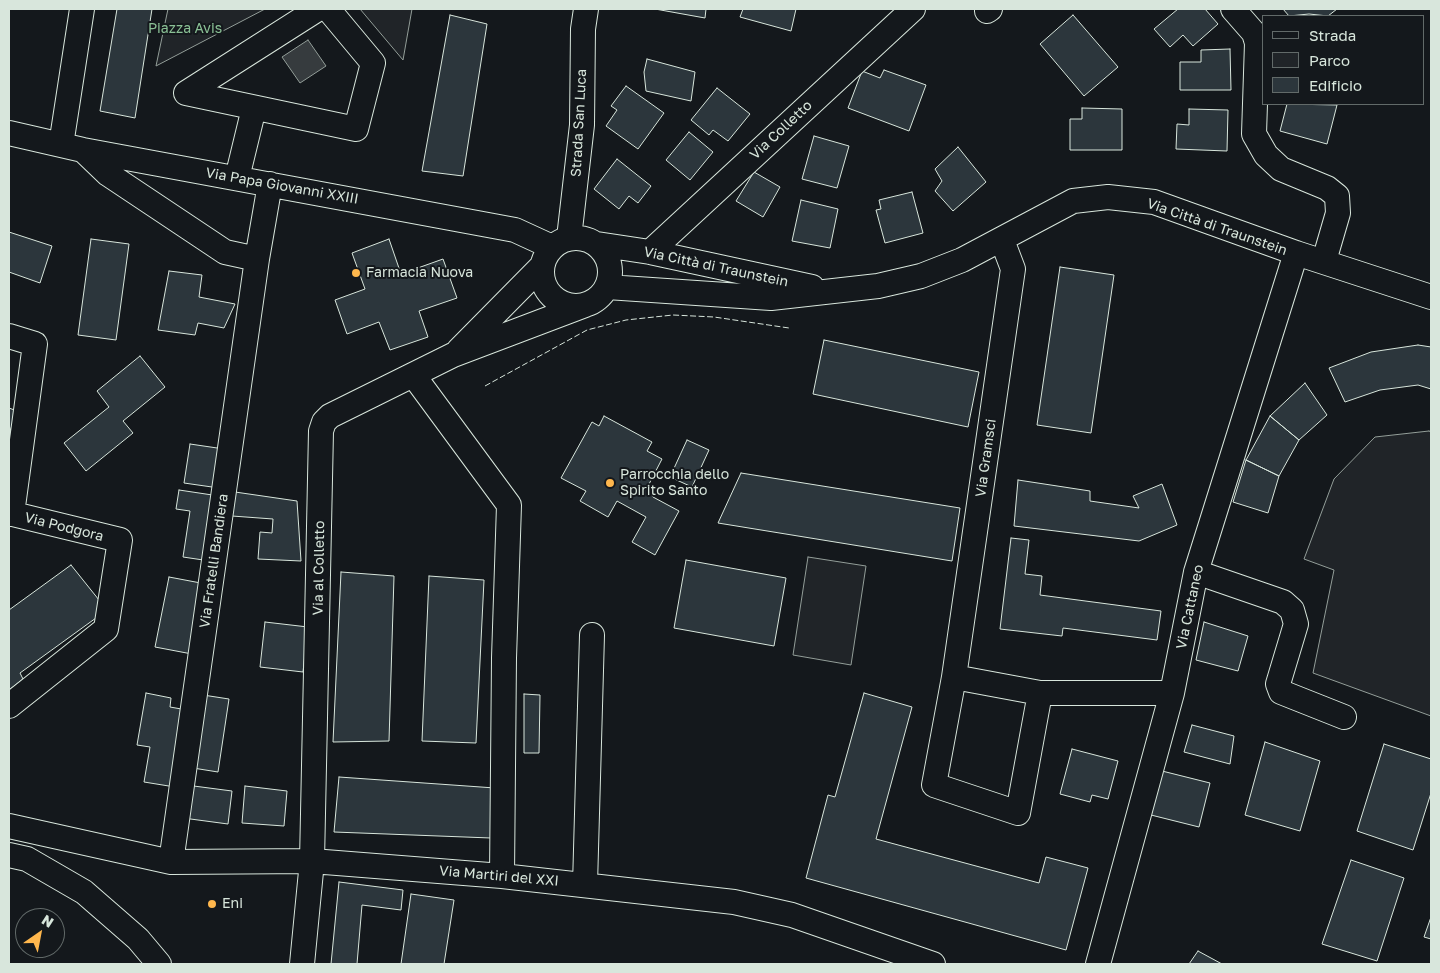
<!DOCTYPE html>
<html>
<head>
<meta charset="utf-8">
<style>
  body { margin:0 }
  #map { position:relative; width:1440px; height:973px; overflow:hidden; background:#14181c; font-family:"Golos Text",sans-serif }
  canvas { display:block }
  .frame { position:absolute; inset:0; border:10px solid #d8e6dc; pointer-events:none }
  .legend { position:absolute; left:1262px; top:15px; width:162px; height:90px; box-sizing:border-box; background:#14181c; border:1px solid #626a69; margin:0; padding:6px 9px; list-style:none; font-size:15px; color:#d8e6dc }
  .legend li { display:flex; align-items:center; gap:10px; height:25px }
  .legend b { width:25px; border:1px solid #626a69 }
  .north { position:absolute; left:15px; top:908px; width:50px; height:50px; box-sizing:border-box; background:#14181c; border:1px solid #626a69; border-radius:50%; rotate:33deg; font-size:14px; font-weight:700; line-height:20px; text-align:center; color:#d8e6dc }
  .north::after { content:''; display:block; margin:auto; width:18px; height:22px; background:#ffb74d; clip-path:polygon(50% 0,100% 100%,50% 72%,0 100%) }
</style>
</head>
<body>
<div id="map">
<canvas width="1440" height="973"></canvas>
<div class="frame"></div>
<ul class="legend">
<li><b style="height:6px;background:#14181c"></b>Strada</li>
<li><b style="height:14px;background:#202428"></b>Parco</li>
<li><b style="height:14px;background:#2c363c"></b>Edificio</li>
</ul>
<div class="north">N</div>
</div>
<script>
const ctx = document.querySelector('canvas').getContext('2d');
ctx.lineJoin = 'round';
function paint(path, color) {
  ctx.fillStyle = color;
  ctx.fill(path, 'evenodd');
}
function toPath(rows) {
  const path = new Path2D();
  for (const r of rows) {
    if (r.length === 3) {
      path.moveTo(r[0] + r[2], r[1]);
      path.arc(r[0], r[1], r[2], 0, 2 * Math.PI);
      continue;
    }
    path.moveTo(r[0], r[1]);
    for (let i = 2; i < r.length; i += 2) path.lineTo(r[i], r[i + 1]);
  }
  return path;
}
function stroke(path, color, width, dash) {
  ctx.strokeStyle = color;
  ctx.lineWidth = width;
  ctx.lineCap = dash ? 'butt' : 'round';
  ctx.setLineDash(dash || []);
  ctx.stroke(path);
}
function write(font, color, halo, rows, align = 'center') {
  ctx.font = font + ' "Golos Text",sans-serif';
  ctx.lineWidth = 4;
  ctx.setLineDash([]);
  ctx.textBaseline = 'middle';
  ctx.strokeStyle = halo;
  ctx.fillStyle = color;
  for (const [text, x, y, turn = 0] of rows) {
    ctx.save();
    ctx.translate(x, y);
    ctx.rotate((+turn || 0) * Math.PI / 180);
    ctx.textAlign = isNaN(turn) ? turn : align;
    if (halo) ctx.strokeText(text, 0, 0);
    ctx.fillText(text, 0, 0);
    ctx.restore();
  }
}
const green = toPath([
  [168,9,265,9,156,66,168,9],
  [360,9,412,9,403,60,360,9],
  [1429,431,1431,432,1431,716,1313,673,1334,570,1304,559,1334,479,1375,437,1429,431],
  [808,557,866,566,851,665,793,655,808,557]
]);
const water = toPath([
  [308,40,326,66,300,83,282,57,308,40]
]);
const building = toPath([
  [117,9,152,9,135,118,100,111,117,9],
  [655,9,706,9,705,18,655,9],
  [743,9,796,9,791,31,740,17,743,9],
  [1178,9,1205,9,1218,24,1193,46,1183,35,1170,47,1154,29,1178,9],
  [1283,9,1337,9,1328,16,1309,14,1289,16,1283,9],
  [450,15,487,24,463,176,422,171,450,15],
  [1073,15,1118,67,1084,96,1040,44,1073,15],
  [1230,49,1231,90,1180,90,1180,62,1201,62,1201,50,1230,49],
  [647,59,695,72,691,101,646,91,644,72,647,59],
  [884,70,926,85,909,131,848,108,862,71,880,78,884,70],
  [626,86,664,113,638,149,606,126,617,110,611,106,626,86],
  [717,88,750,114,728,141,713,130,709,135,691,120,717,88],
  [1287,104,1337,105,1327,144,1280,131,1287,104],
  [1082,108,1122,109,1122,150,1070,150,1070,119,1082,119,1082,108],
  [1189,109,1228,110,1227,151,1176,149,1177,124,1189,125,1189,109],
  [689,132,713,152,690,180,666,160,689,132],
  [814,136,849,146,837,188,802,179,814,136],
  [958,147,986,182,953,211,935,191,942,181,935,169,958,147],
  [617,159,651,186,638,203,629,196,619,209,594,189,617,159],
  [754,172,780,187,763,217,736,201,754,172],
  [912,192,923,233,885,243,876,210,881,209,879,200,912,192],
  [801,200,838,209,830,248,792,241,801,200],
  [9,232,52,246,40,283,9,272,9,232],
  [91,239,129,244,116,340,78,335,91,239],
  [389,239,401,274,443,259,457,298,419,311,428,337,390,350,379,322,347,334,335,300,365,289,352,253,389,239],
  [1060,267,1114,275,1091,433,1037,425,1060,267],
  [169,271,202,275,199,297,235,304,224,328,198,323,195,335,158,330,169,271],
  [824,340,979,372,968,427,813,394,824,340],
  [1418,345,1431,347,1431,389,1418,385,1380,390,1345,402,1329,368,1371,352,1418,345],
  [140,356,165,387,123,421,133,433,86,471,64,443,109,407,97,391,140,356],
  [1305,383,1327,415,1299,440,1270,416,1305,383],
  [9,408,17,411,9,434,9,408],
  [604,416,652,442,647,451,662,459,647,488,653,497,679,511,655,555,632,542,646,517,617,501,608,517,580,501,586,491,561,478,592,422,599,426,604,416],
  [1270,416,1299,440,1279,476,1246,460,1270,416],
  [687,440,709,450,692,487,670,477,687,440],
  [190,444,224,449,219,488,184,483,190,444],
  [1246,460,1279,476,1268,513,1233,502,1246,460],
  [741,473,960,508,952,561,718,523,741,473],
  [1018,480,1090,491,1090,501,1139,508,1133,496,1162,484,1177,525,1139,541,1014,526,1018,480],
  [179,490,219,496,210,561,183,557,190,511,176,509,179,490],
  [235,492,297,501,301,561,258,559,260,532,272,533,273,519,232,516,235,492],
  [1011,538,1029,540,1025,574,1042,576,1040,595,1161,611,1157,640,1063,628,1062,636,1000,629,1011,538],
  [686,560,786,578,774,646,674,628,686,560],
  [71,565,107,610,20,673,23,679,9,690,9,610,71,565],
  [341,572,394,576,389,741,333,742,341,572],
  [429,576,484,580,476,743,422,741,429,576],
  [169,577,206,584,192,654,155,647,169,577],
  [265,622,308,627,303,672,260,667,265,622],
  [1204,622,1248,636,1238,671,1196,660,1204,622],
  [146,693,171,698,170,707,187,710,175,787,144,782,150,747,137,745,146,693],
  [864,693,912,707,876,839,1039,883,1046,857,1088,868,1066,950,806,878,828,795,835,797,864,693],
  [524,694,540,695,539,753,524,753,524,694],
  [203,695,229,699,218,772,193,768,203,695],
  [1192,725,1234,736,1230,764,1184,752,1192,725],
  [1265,742,1320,761,1300,831,1245,815,1265,742],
  [1384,744,1431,759,1431,793,1413,850,1357,831,1384,744],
  [1072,749,1118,761,1108,799,1092,795,1090,802,1060,794,1072,749],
  [1162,771,1210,783,1199,827,1151,815,1162,771],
  [339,777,495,788,491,838,334,832,339,777],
  [186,785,232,791,228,824,183,818,186,785],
  [245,786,287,791,284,826,242,823,245,786],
  [1351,860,1404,878,1377,961,1322,944,1351,860],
  [339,882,403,890,401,910,362,905,357,964,331,964,339,882],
  [411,894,454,900,444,964,401,964,411,894],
  [1431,917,1431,939,1424,937,1431,917],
  [1198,951,1222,964,1189,964,1198,951]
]);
const minor = toPath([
  [318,9,186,93,356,129,373,63,328,9],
  [1233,9,1254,33,1257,43,1254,134,1266,155,1281,169,1327,188,1337,196,1338,213,1324,261],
  [987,11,990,9],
  [9,133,83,150,515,230,552,247],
  [61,145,82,9],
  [83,150,108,174,225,252,257,259],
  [237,178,254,108],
  [576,272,34],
  [569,238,582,125,583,29,586,9],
  [1002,240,1013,269,954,677,1040,693,1172,693],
  [597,244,650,252,812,287],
  [650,252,913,9],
  [607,287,771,298,878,286,921,276,962,260,1073,201,1108,197,1154,202,1296,253,1431,297],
  [9,336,35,344,12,514],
  [459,350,542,266],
  [414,376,509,505,504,658,502,876],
  [9,513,120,540,106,629,9,706],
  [1196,572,1283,602,1292,610,1296,624,1278,684,1281,692,1344,717],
  [954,677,934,785,1018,813,1040,693],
  [9,826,171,862,312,861,502,876,734,902,792,915,933,964],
  [9,855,27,859,84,892,138,939,159,964],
  [171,862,257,259,270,184],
  [585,885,592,635],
  [302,964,312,861,321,431,324,422,330,416,453,355,585,305],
  [1098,964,1172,693,1196,572,1296,253]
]);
const fence = toPath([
  [485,386,587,330,626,320,673,315,714,317,789,328]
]);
const markers = [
  [356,273,5,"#ffb74d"],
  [610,483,5,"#ffb74d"],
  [212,904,5,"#ffb74d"]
];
const parkNames = [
  ["Piazza Avis",185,29]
];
const streetNames = [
  ["Strada San Luca",579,123,-87],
  ["Via Colletto",781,130,-43],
  ["Via Papa Giovanni XXIII",282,186,10],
  ["Via Città di Traunstein",1217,227,19],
  ["Via Città di Traunstein",716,267,12],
  ["Via Gramsci",986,458,-82],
  ["Via Podgora",64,527,14],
  ["Via Fratelli Bandiera",214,561,-82],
  ["Via al Colletto",319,568,-89],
  ["Via Cattaneo",1190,607,-78],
  ["Via Martiri del XXI",499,876,5]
];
const poiNames = [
  ["Farmacia Nuova",366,273],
  ["Parrocchia dello",620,475],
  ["Spirito Santo",620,491],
  ["Eni",222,904]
];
paint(green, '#202428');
stroke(green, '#939e99', 1);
paint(water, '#363b3e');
stroke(water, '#939e99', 1);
paint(building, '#2c363c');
stroke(building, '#d8e6dc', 1);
stroke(minor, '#d8e6dc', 26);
stroke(minor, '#14181c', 24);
stroke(fence, '#d8e6dc', 1, [6, 2.5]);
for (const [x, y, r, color] of markers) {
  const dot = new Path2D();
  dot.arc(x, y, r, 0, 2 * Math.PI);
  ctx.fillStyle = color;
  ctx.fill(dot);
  stroke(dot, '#14181c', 2);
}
write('14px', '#8ac095', '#14181c', parkNames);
write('14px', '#d8e6dc', '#14181c', streetNames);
write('14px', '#d8e6dc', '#14181c', poiNames, 'left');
</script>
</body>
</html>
